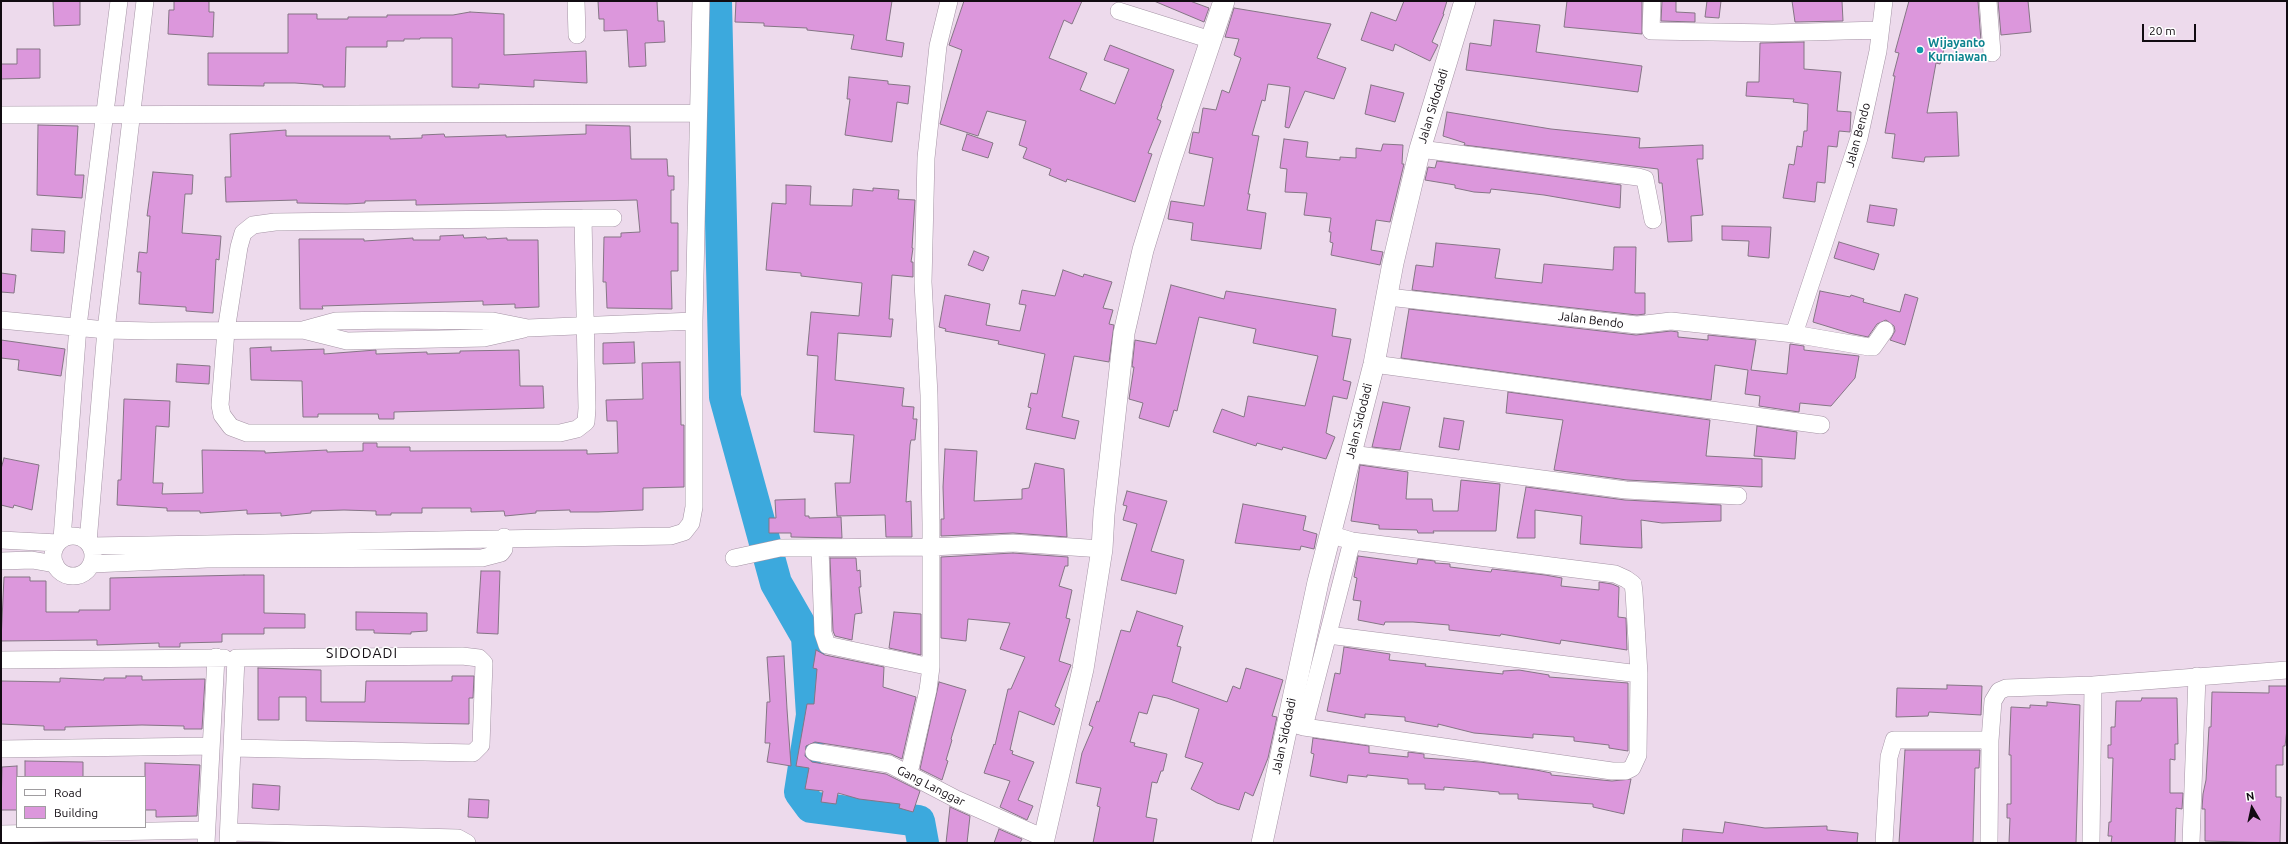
<!DOCTYPE html>
<html>
<head>
<meta charset="utf-8">
<style>
  body { margin:0 }
  #map { position:relative; width:2288px; height:844px; overflow:hidden; background:#eddaec; font-family:Ubuntu,sans-serif }
  canvas { display:block }
  .frame { position:absolute; inset:0; border:2px solid #110b11; pointer-events:none }
  .legend { position:absolute; left:16px; top:776px; width:130px; height:52px; box-sizing:border-box; background:#fff; border:1px solid #a09da0; margin:0; padding:5px 7px; list-style:none; font-size:12px; color:#110b11 }
  .legend li { display:flex; align-items:center; gap:8px; height:20px }
  .legend b { width:20px; border:1px solid #a09da0 }
  .north { position:absolute; left:2232px; top:788px; width:40px; height:40px; -webkit-text-stroke:3px #fff; paint-order:stroke; rotate:351deg; font-size:11px; font-weight:700; line-height:16px; text-align:center; color:#110b11 }
  .north::after { content:''; display:block; margin:auto; width:14px; height:18px; background:#110b11; clip-path:polygon(50% 0,100% 100%,50% 72%,0 100%) }
  .scale { position:absolute; left:2142px; top:24px; width:54px; height:18px; box-sizing:border-box; border:2px solid #110b11; border-top:0; padding-left:5px; font-size:12px; line-height:14px; white-space:nowrap; color:#110b11; -webkit-text-stroke:3px #fff; paint-order:stroke }
</style>
</head>
<body>
<div id="map">
<canvas width="2288" height="844"></canvas>
<div class="frame"></div>
<ul class="legend">
<li><b style="height:5px;background:#fff"></b>Road</li>
<li><b style="height:11px;background:#dc97dc"></b>Building</li>
</ul>
<div class="north">N</div>
<div class="scale">20 m</div>
</div>
<script>
const ctx = document.querySelector('canvas').getContext('2d');
ctx.lineJoin = 'round';
function toPath(rows) {
  const path = new Path2D();
  for (const r of rows) {
    if (r.length === 3) {
      path.moveTo(r[0] + r[2], r[1]);
      path.arc(r[0], r[1], r[2], 0, 2 * Math.PI);
      continue;
    }
    path.moveTo(r[0], r[1]);
    for (let i = 2; i < r.length; i += 2) path.lineTo(r[i], r[i + 1]);
  }
  return path;
}
function stroke(path, color, width, dash) {
  ctx.strokeStyle = color;
  ctx.lineWidth = width;
  ctx.lineCap = dash ? 'butt' : 'round';
  ctx.setLineDash(dash || []);
  ctx.stroke(path);
}
function paint(path, color) {
  ctx.fillStyle = color;
  ctx.fill(path, 'evenodd');
}
function write(font, color, halo, rows, align = 'center') {
  ctx.font = font + ' Ubuntu,sans-serif';
  ctx.lineWidth = 3;
  ctx.setLineDash([]);
  ctx.textBaseline = 'middle';
  ctx.strokeStyle = halo;
  ctx.fillStyle = color;
  for (const [text, x, y, turn = 0] of rows) {
    ctx.save();
    ctx.translate(x, y);
    ctx.rotate((+turn || 0) * Math.PI / 180);
    ctx.textAlign = isNaN(turn) ? turn : align;
    if (halo) ctx.strokeText(text, 0, 0);
    ctx.fillText(text, 0, 0);
    ctx.restore();
  }
}
const river = toPath([
  [716,1,725,397,776,583,807,637,812,715,800,792,811,807,919,821,923,843]
]);
const building = toPath([
  [53,1,80,1,80,25,54,26,53,1],
  [174,1,209,1,209,12,214,12,213,37,168,34,169,10,174,10,174,1],
  [598,1,657,1,658,21,664,21,665,42,645,43,646,66,629,67,627,30,604,31,604,19,599,19,598,1],
  [736,1,892,1,886,40,904,43,902,57,851,49,854,35,807,30,807,28,764,26,764,23,735,22,736,1],
  [964,1,1082,1,1072,24,1064,20,1049,58,1087,73,1080,90,1115,104,1129,69,1104,60,1110,45,1174,70,1161,106,1162,106,1157,119,1161,121,1148,153,1152,154,1135,202,1067,179,1066,182,1049,175,1051,169,1023,158,1027,148,1019,145,1026,121,987,111,978,136,940,124,962,50,949,45,964,1],
  [1154,1,1190,1,1209,8,1204,22,1154,1],
  [1404,1,1447,1,1443,14,1444,14,1432,42,1438,45,1430,61,1395,44,1393,51,1361,40,1371,12,1396,21,1404,1],
  [1567,1,1642,1,1642,34,1564,27,1567,1],
  [1662,1,1676,1,1676,12,1695,13,1695,22,1661,21,1662,1],
  [1707,1,1721,1,1719,18,1705,17,1707,1],
  [1792,1,1842,1,1843,21,1795,22,1792,1],
  [1909,1,1978,1,1981,41,1946,41,1940,64,1936,63,1927,113,1957,112,1959,156,1925,157,1924,162,1892,158,1895,134,1885,133,1895,76,1893,76,1899,53,1895,52,1909,1],
  [1998,1,2028,1,2031,32,2001,35,1998,1],
  [1234,8,1331,24,1317,58,1346,68,1334,99,1305,91,1289,128,1285,127,1290,87,1268,84,1265,101,1262,100,1252,135,1259,136,1248,194,1250,194,1247,210,1266,213,1261,249,1191,240,1193,223,1168,219,1171,201,1204,206,1213,158,1189,153,1193,132,1199,133,1203,108,1216,110,1222,90,1229,93,1241,58,1234,55,1239,39,1225,37,1234,8],
  [470,12,504,14,504,55,586,51,587,83,534,80,534,87,479,84,479,88,452,87,452,38,420,38,420,39,404,39,404,41,387,41,387,47,346,47,345,87,323,87,323,85,295,83,264,83,264,86,208,85,208,53,288,53,288,14,317,14,317,19,348,19,348,17,387,17,387,15,453,15,470,12],
  [1494,20,1540,25,1536,52,1642,66,1638,92,1466,70,1470,43,1491,46,1494,20],
  [1804,42,1804,69,1841,72,1837,111,1851,112,1850,132,1839,131,1837,147,1828,146,1825,183,1817,182,1815,202,1783,198,1789,164,1794,165,1797,146,1802,147,1804,131,1807,131,1808,104,1793,102,1794,99,1746,96,1747,82,1759,82,1760,43,1804,42],
  [17,49,40,49,40,78,1,79,1,64,17,64,17,49],
  [849,77,888,81,888,84,910,86,908,104,897,102,892,142,845,135,850,99,847,99,849,77],
  [1371,85,1404,93,1395,122,1365,114,1371,85],
  [1447,112,1551,129,1640,138,1639,148,1703,145,1703,159,1697,159,1703,215,1691,216,1692,241,1668,242,1662,183,1659,183,1658,169,1464,145,1465,143,1443,136,1447,112],
  [38,125,78,126,75,175,84,175,82,198,37,195,38,125],
  [586,125,630,126,631,159,667,159,668,176,674,176,674,190,671,190,671,223,678,223,678,271,671,271,672,309,607,308,606,282,603,282,604,237,621,237,621,233,640,232,637,200,416,205,416,200,365,201,365,203,347,204,297,203,297,200,226,202,225,177,231,177,230,134,286,130,286,136,390,136,390,139,422,138,422,135,444,134,445,137,506,135,506,137,586,134,586,125],
  [967,134,993,143,988,158,962,150,967,134],
  [1284,139,1308,142,1306,157,1340,160,1340,157,1356,158,1356,148,1381,151,1383,144,1403,145,1402,164,1404,164,1390,222,1376,220,1371,250,1383,252,1380,265,1331,255,1333,243,1330,242,1331,232,1329,232,1331,218,1304,215,1307,193,1285,192,1287,169,1280,168,1284,139],
  [1437,161,1621,185,1620,208,1544,195,1491,189,1490,193,1474,192,1455,188,1455,185,1425,180,1428,167,1435,168,1437,161],
  [153,172,193,175,192,194,185,194,182,233,221,236,219,260,216,259,213,313,186,311,186,307,139,304,141,272,137,272,139,252,147,253,150,216,147,216,153,172],
  [786,185,811,186,810,205,852,206,853,189,873,191,873,188,899,190,898,199,915,200,912,248,913,248,911,262,913,262,913,277,892,275,889,319,893,319,891,337,838,333,835,380,904,388,902,406,914,407,913,419,917,419,915,440,911,440,910,445,906,502,911,501,912,537,886,537,885,515,837,516,835,483,850,483,854,435,814,432,818,356,807,355,811,312,859,316,862,283,801,276,801,273,766,270,772,203,786,204,786,185],
  [1870,205,1897,209,1894,226,1867,222,1870,205],
  [1722,226,1771,227,1769,258,1748,256,1749,241,1722,240,1722,226],
  [32,229,65,231,64,253,31,251,32,229],
  [463,235,464,238,486,237,487,239,507,238,507,240,538,240,539,307,515,308,515,304,483,305,483,301,322,306,323,309,300,309,299,239,364,239,364,241,413,238,413,240,440,240,440,236,463,235],
  [1839,242,1879,254,1874,270,1834,258,1839,242],
  [1436,243,1500,249,1495,278,1542,283,1544,264,1613,270,1614,247,1636,247,1635,293,1645,293,1645,314,1637,315,1412,290,1416,265,1433,267,1436,243],
  [974,251,989,257,983,271,968,265,974,251],
  [1063,270,1083,277,1084,274,1112,282,1103,308,1113,310,1109,324,1114,325,1109,362,1074,356,1062,417,1079,421,1075,439,1026,429,1031,408,1028,407,1031,393,1037,394,1045,354,998,344,999,341,945,331,946,329,939,327,945,295,990,304,986,325,1020,331,1026,305,1019,304,1022,290,1055,296,1063,270],
  [1,273,16,275,14,293,1,292,1,273],
  [1171,285,1224,299,1226,291,1336,309,1332,336,1351,339,1343,380,1351,382,1347,399,1333,396,1326,433,1335,437,1326,459,1283,447,1282,450,1257,443,1256,446,1213,432,1222,409,1244,417,1248,396,1305,406,1318,356,1253,343,1256,329,1199,317,1177,411,1174,410,1169,427,1139,418,1143,403,1129,399,1134,367,1132,367,1135,340,1156,344,1171,285],
  [1820,291,1850,297,1851,295,1864,299,1863,302,1900,312,1905,294,1918,298,1905,345,1890,340,1895,331,1894,326,1886,320,1877,324,1868,337,1849,333,1813,322,1820,291],
  [1409,309,1636,335,1671,331,1678,332,1678,337,1708,340,1708,335,1756,340,1751,370,1787,374,1790,344,1804,346,1804,350,1859,356,1855,378,1831,406,1800,403,1799,412,1759,406,1760,396,1745,394,1748,370,1715,365,1711,400,1401,358,1409,309],
  [1,340,65,349,61,376,18,370,19,360,1,358,1,340],
  [634,342,635,363,603,364,603,343,634,342],
  [271,347,271,351,324,349,324,354,376,350,376,354,427,352,427,354,460,353,460,351,519,350,520,386,543,386,544,408,394,412,394,419,379,419,378,414,318,414,318,417,303,417,302,381,251,380,250,348,271,347],
  [680,362,681,425,684,425,684,487,643,488,643,510,598,512,570,512,570,510,536,511,536,513,505,516,504,511,471,512,471,508,422,508,422,513,391,513,391,515,376,515,376,511,344,510,311,511,311,513,281,516,281,513,247,514,247,510,200,513,200,511,167,511,167,508,117,505,118,480,121,480,124,399,170,401,169,427,156,426,153,483,163,483,162,494,203,493,202,450,265,451,265,453,327,450,327,452,363,451,363,443,377,443,377,447,410,447,410,451,587,450,587,454,618,453,617,421,607,421,606,400,643,399,642,363,680,362],
  [177,364,210,366,209,384,176,382,177,364],
  [1508,392,1710,420,1706,456,1762,459,1762,487,1627,480,1554,470,1563,420,1506,413,1508,392],
  [1383,402,1410,407,1400,450,1372,447,1383,402],
  [1444,418,1464,421,1459,450,1439,447,1444,418],
  [1757,426,1797,432,1795,459,1754,456,1757,426],
  [945,449,977,451,974,501,1022,499,1022,489,1029,488,1035,463,1064,469,1067,537,1013,533,941,536,941,519,944,519,943,487,945,449],
  [4,458,39,465,32,510,14,505,13,508,1,505,1,469,4,458],
  [1360,465,1408,472,1406,499,1432,499,1433,511,1458,511,1461,480,1500,484,1496,531,1433,531,1434,533,1418,533,1417,530,1379,529,1379,525,1351,521,1360,465],
  [1526,487,1625,500,1721,505,1721,521,1662,523,1641,520,1642,548,1621,547,1580,544,1582,516,1535,510,1535,538,1517,538,1526,487],
  [1127,491,1167,501,1151,551,1184,560,1176,594,1121,580,1137,524,1123,520,1127,506,1123,505,1127,491],
  [805,499,805,516,809,516,809,518,841,517,842,538,791,537,791,533,769,533,769,518,776,518,775,500,805,499],
  [1243,504,1306,516,1303,530,1317,534,1314,549,1301,546,1300,550,1235,543,1243,504],
  [1013,553,1068,557,1068,566,1065,566,1059,586,1072,590,1066,618,1070,619,1059,661,1071,665,1055,706,1060,709,1054,725,1019,711,1010,750,1013,751,1012,754,1034,762,1018,800,1033,806,1027,820,1000,807,1010,781,984,773,994,744,995,745,1008,689,1011,689,1025,657,1000,649,1010,623,968,619,966,641,941,638,941,557,1013,553],
  [1358,556,1417,564,1418,559,1435,561,1435,563,1450,564,1450,567,1491,572,1492,569,1545,575,1562,578,1561,586,1599,590,1599,582,1612,584,1619,587,1618,617,1626,618,1627,650,1561,640,1560,644,1501,634,1500,636,1449,630,1449,625,1413,622,1385,622,1384,625,1358,620,1361,601,1353,600,1357,578,1354,577,1358,556],
  [830,558,856,558,857,571,860,570,861,587,859,587,862,613,855,614,852,640,835,636,833,631,830,558],
  [481,571,500,571,498,634,477,633,481,571],
  [244,575,264,575,264,613,305,614,305,628,264,628,264,634,222,634,222,642,180,643,180,647,159,647,159,643,97,645,97,640,1,641,4,577,30,577,30,581,46,581,46,612,79,612,79,610,110,610,110,578,244,575],
  [1137,611,1183,626,1177,646,1181,647,1172,682,1227,702,1233,686,1240,689,1246,668,1283,680,1272,716,1277,717,1268,758,1253,796,1245,792,1239,810,1217,803,1191,789,1203,763,1185,757,1199,709,1167,698,1153,695,1147,714,1139,712,1130,742,1135,743,1134,746,1167,754,1163,771,1161,771,1157,783,1152,782,1146,817,1157,819,1153,843,1093,843,1100,807,1097,806,1101,788,1076,783,1082,753,1093,727,1089,725,1097,701,1099,702,1121,630,1130,632,1137,611],
  [356,612,427,613,427,631,411,632,411,634,374,633,374,630,356,630,356,612],
  [894,612,921,614,921,655,889,648,894,612],
  [1344,647,1390,654,1389,660,1426,664,1425,666,1503,674,1503,671,1519,670,1549,675,1549,677,1628,683,1628,751,1609,748,1609,745,1574,741,1574,737,1533,734,1533,738,1474,733,1438,724,1438,727,1405,721,1405,717,1365,714,1365,718,1327,711,1335,673,1340,674,1344,647],
  [816,650,825,655,884,667,883,687,916,697,902,759,891,754,815,742,806,746,805,756,812,762,886,774,920,791,913,812,899,808,900,804,859,799,838,793,836,804,821,802,823,791,805,789,809,768,796,766,807,704,814,704,817,669,813,668,816,650],
  [784,656,787,709,791,766,767,762,770,743,765,743,767,702,770,702,767,657,784,656],
  [258,668,321,670,321,702,365,702,366,681,452,681,452,676,474,676,473,698,469,698,469,724,306,721,306,697,279,697,279,720,258,720,258,668],
  [126,676,142,676,142,680,205,679,202,729,184,729,184,726,142,725,65,727,65,730,44,730,44,726,1,724,1,681,60,682,60,678,104,680,104,678,126,678,126,676],
  [939,682,966,690,951,739,952,740,946,760,948,761,942,780,920,769,939,682],
  [1947,685,1982,686,1981,715,1929,712,1928,716,1896,717,1897,688,1947,689,1947,685],
  [2269,686,2287,686,2287,729,2285,746,2283,746,2283,765,2276,765,2276,797,2281,797,2280,843,2205,841,2205,809,2202,809,2203,794,2206,780,2209,727,2211,727,2212,692,2269,693,2269,686],
  [2142,698,2177,698,2178,744,2175,744,2175,760,2170,759,2170,793,2183,793,2182,809,2176,808,2175,843,2111,843,2112,836,2108,836,2109,822,2111,822,2113,758,2108,758,2108,745,2111,745,2111,727,2115,727,2116,701,2141,701,2142,698],
  [2047,702,2080,705,2076,843,2009,843,2010,818,2007,818,2007,804,2011,804,2011,755,2009,755,2011,707,2030,708,2030,705,2047,706,2047,702],
  [1313,738,1369,746,1369,753,1408,757,1408,752,1424,754,1424,758,1480,762,1536,770,1551,773,1551,775,1612,781,1631,779,1624,814,1593,807,1593,804,1518,799,1518,794,1499,794,1499,792,1444,787,1444,790,1425,789,1425,784,1408,784,1408,779,1367,775,1367,777,1348,775,1347,783,1310,776,1314,754,1311,753,1313,738],
  [1905,750,1980,750,1979,768,1975,768,1973,843,1899,843,1905,750],
  [25,761,83,762,83,777,25,777,25,761],
  [145,763,200,765,197,816,156,817,156,810,145,810,145,763],
  [17,766,17,810,1,810,2,767,17,766],
  [253,784,280,786,279,810,252,808,253,784],
  [469,799,489,800,488,818,468,817,469,799],
  [950,807,970,816,967,843,946,843,950,807],
  [1725,822,1765,828,1827,826,1827,830,1858,833,1857,843,1682,843,1683,829,1723,833,1725,822],
  [999,829,1022,839,1020,843,994,843,999,829]
]);
const minor = toPath([
  [576,1,577,35],
  [1652,1,1651,31,1773,33,1880,30],
  [1988,1,1992,53],
  [1119,11,1211,40],
  [1,115,698,113],
  [1420,149,1638,177,1645,179,1653,220],
  [583,218,587,408,586,422,577,429,560,433,247,433,231,427,222,415,220,405,226,331,239,247,243,233,253,225,275,222,583,218,613,218],
  [1388,297,1637,325,1671,321,1794,334,1859,138,1878,51,1884,1],
  [1,320,106,330,151,331,303,330,336,321,391,320,493,321,528,328,694,321],
  [303,330,347,341,484,338,524,329],
  [1794,334,1869,347,1873,347,1885,330],
  [1374,364,1821,425],
  [1351,454,1626,490,1738,496],
  [73,556,20],
  [62,539,78,326,119,1],
  [1,540,58,543],
  [88,542,106,330,145,1],
  [91,546,671,536,684,532,691,523,694,507,694,321,701,1],
  [820,548,823,633,827,645,931,667],
  [734,558,780,548,931,547,1013,543,1102,549],
  [1,561,32,560,55,564],
  [92,564,207,559,482,558,501,553,504,549,504,537],
  [1328,635,1639,674],
  [1,660,224,658],
  [1287,722,1304,727,1612,771,1626,771,1632,768,1638,755,1639,674,1634,592,1633,584,1626,579,1615,574,1352,541,1329,534],
  [1304,727,1352,541],
  [1,749,211,746],
  [814,752,889,764,956,799,1044,838],
  [909,773,928,690,931,667,931,524,929,395,923,282,926,158,938,46,949,1],
  [229,832,458,838,467,843],
  [1,834,206,830],
  [206,843,216,657],
  [228,843,232,748,236,658,462,656,479,658,484,663,481,745,473,753,232,748],
  [1884,843,1889,757,1894,740,1990,740],
  [1989,843,1990,740,1993,701,1999,691,2006,688,2093,685,2287,670],
  [2091,843,2093,685],
  [2191,843,2197,676]
]);
const tertiary = toPath([
  [1043,843,1083,669,1102,549,1104,514,1124,333,1143,250,1170,162,1224,1],
  [1262,843,1318,582,1374,364,1393,263,1420,149,1465,1]
]);
const markers = [
  [1920,50,4,"#0f9aa8"]
];
const cultureNames = [
  ["Wijayanto",1928,43],
  ["Kurniawan",1928,57]
];
const streetNames = [
  ["Jalan Sidodadi",1433,106,-73],
  ["Jalan Bendo",1858,135,-75],
  ["Jalan Bendo",1591,320,7],
  ["Jalan Sidodadi",1359,421,-76],
  ["Jalan Sidodadi",1284,736,-78],
  ["Gang Langgar",931,786,27]
];
const quarterNames = [
  ["SIDODADI",362,653]
];
stroke(river, '#3ca9dd', 32);
paint(building, '#dc97dc');
stroke(building, '#857585', 1);
stroke(minor, '#a594a5', 18);
stroke(tertiary, '#a594a5', 22);
stroke(minor, '#fff', 17);
stroke(tertiary, '#fff', 21);
for (const [x, y, r, color] of markers) {
  const dot = new Path2D();
  dot.arc(x, y, r, 0, 2 * Math.PI);
  ctx.fillStyle = color;
  ctx.fill(dot);
  stroke(dot, '#fff', 1.5);
}
write('bold 12px', '#0d838f', '#fff', cultureNames, 'left');
write('12px', '#110b11', '#fff', streetNames);
ctx.letterSpacing = '1px';
write('14px', '#110b11', '#fff', quarterNames);
ctx.letterSpacing = '0px';
</script>
</body>
</html>
